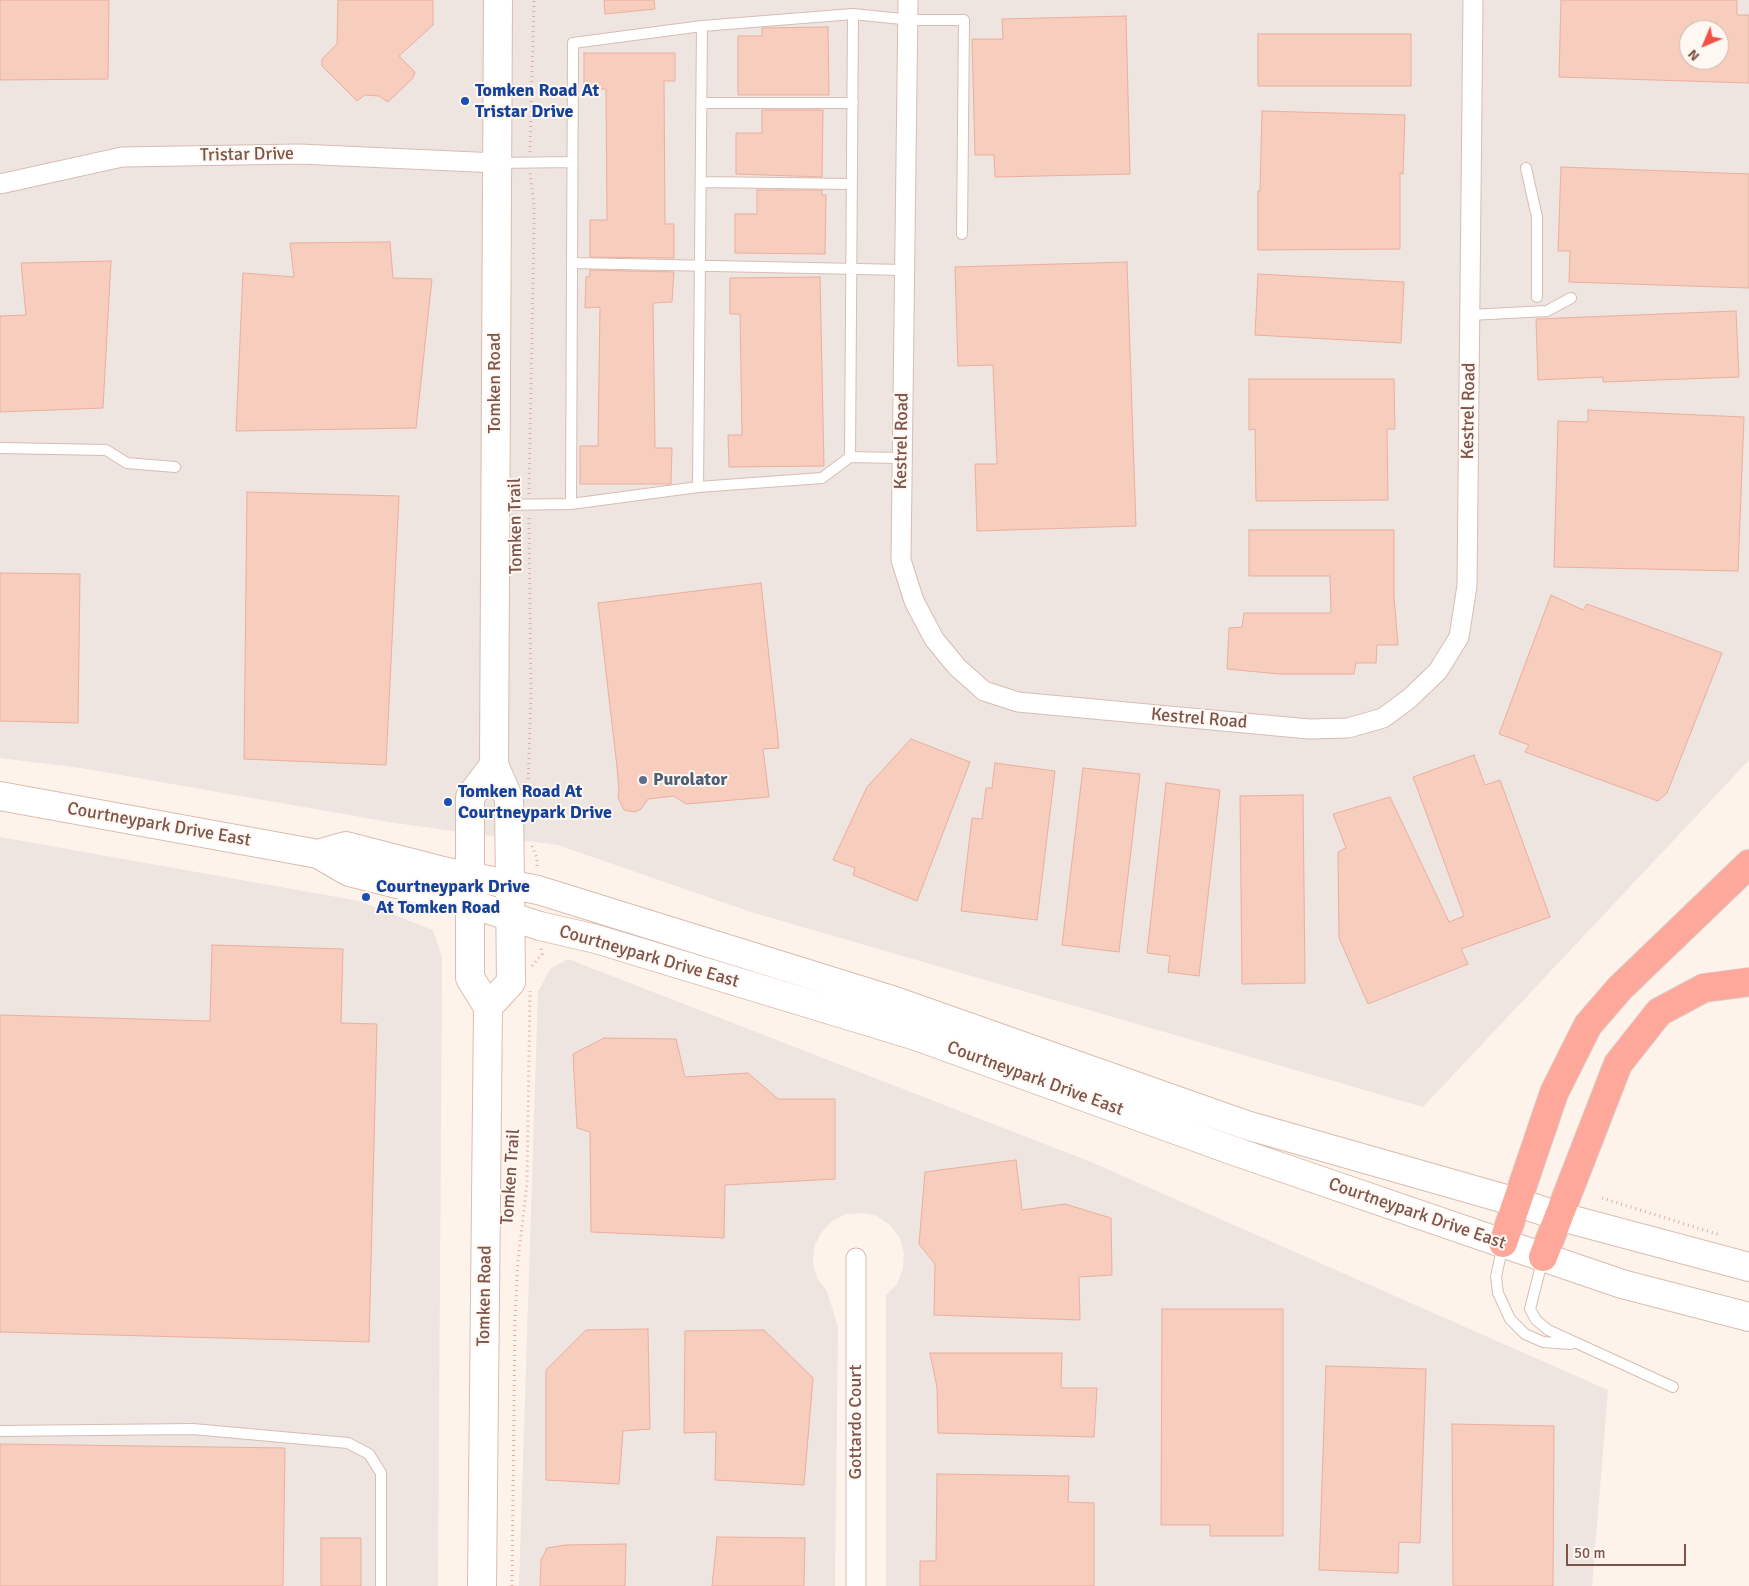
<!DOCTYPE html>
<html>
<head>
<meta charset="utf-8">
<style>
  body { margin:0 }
  #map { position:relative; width:1749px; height:1586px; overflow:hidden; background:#fef3ea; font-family:Signika,sans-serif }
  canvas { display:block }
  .north { position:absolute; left:1679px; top:20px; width:50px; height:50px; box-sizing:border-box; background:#fff8f2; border:1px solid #cbb6ae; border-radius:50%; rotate:225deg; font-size:14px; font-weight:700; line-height:20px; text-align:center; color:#7d5449 }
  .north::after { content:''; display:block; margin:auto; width:18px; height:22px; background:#f35144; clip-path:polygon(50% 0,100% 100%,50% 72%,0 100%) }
  .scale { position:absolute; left:1566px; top:1544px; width:120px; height:22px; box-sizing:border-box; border:2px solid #7d5449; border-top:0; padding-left:6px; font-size:15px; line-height:18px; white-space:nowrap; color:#7d5449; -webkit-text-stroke:4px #fff8f2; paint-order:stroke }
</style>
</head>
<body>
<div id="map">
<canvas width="1749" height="1586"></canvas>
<div class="north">N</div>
<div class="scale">50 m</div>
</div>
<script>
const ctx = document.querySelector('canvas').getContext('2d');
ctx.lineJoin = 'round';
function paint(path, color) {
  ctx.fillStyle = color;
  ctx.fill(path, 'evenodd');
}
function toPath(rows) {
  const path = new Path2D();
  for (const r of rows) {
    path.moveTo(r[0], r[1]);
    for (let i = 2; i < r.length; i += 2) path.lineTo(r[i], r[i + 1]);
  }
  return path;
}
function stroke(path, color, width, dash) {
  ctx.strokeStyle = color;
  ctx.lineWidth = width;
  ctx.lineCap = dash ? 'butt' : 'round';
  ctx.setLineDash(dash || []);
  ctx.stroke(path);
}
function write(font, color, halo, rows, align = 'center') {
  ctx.font = font + ' Signika,sans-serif';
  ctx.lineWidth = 4;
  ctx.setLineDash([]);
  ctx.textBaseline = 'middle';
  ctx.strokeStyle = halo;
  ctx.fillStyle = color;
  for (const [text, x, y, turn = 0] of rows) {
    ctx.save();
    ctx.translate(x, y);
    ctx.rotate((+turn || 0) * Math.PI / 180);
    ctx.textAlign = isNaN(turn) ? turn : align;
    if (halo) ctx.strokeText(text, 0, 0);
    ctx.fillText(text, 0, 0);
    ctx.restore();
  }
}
const industrial = toPath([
  [0,0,1749,0,1749,760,1423,1107,751,912,558,845,395,823,81,768,0,758],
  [1689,30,1719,30,1719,60,1689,60],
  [0,837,359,901,433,930,442,957,438,1586,0,1586],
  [568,959,1091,1162,1608,1390,1592,1586,886,1586,886,1295,897,1284,903,1269,904,1253,900,1238,890,1225,877,1216,862,1213,846,1214,832,1221,821,1233,814,1247,813,1263,817,1278,827,1291,838,1327,835,1586,519,1586,538,992,550,969]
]);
const building = toPath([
  [0,0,109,0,108,79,0,80,0,0],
  [338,0,433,0,433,25,399,56,415,72,413,78,388,102,379,96,365,95,357,101,322,66,322,59,337,44,338,0],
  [604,0,654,0,655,9,605,14,604,0],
  [1561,0,1737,0,1737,15,1749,15,1749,83,1559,77,1561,0],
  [1689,30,1719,30,1719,60,1689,60,1689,30],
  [1126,16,1130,174,995,177,994,155,975,155,972,39,1003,39,1002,19,1126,16],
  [828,27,829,95,738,95,738,36,762,36,762,28,828,27],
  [1258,34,1411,34,1411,86,1258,86,1258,34],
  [584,53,675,53,675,81,664,81,665,224,674,224,674,258,590,257,590,220,607,220,606,89,584,89,584,53],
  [762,110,823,110,822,177,736,174,736,133,762,133,762,110],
  [1262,111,1405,115,1403,174,1400,173,1400,249,1258,250,1258,191,1260,191,1262,111],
  [1561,167,1749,174,1749,288,1569,282,1570,251,1558,251,1561,167],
  [757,190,822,190,822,195,826,195,825,254,735,253,735,214,757,214,757,190],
  [390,242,393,278,432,279,416,428,236,431,243,273,294,277,290,243,390,242],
  [111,261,103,408,0,412,0,316,26,315,21,263,111,261],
  [1127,262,1136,526,977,531,975,464,997,464,993,365,958,366,955,267,1127,262],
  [590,270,674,272,672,302,653,303,655,448,672,448,671,484,580,484,580,446,598,446,600,307,585,308,586,277,590,276,590,270],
  [1258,274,1404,282,1401,343,1255,335,1258,274],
  [820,277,824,466,729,467,728,435,742,435,740,314,730,314,730,278,820,277],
  [1736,311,1739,377,1603,382,1603,377,1538,380,1536,319,1736,311],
  [1249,379,1394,379,1395,429,1387,429,1388,500,1256,501,1255,429,1249,430,1249,379],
  [1588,410,1744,417,1738,571,1554,567,1558,421,1588,422,1588,410],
  [247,492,399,496,386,765,244,759,247,492],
  [1249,530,1394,530,1394,596,1398,645,1377,645,1376,663,1356,663,1354,674,1279,674,1227,669,1229,628,1242,627,1244,613,1331,613,1330,576,1249,576,1249,530],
  [0,573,80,574,78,723,0,721,0,573],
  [761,583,779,748,763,749,769,797,686,804,674,796,648,799,641,809,635,812,624,810,618,798,619,791,617,767,598,603,761,583],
  [1551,595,1583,610,1587,604,1722,653,1667,793,1658,801,1525,752,1529,745,1499,734,1551,595],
  [911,739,970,762,917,901,853,875,855,868,833,860,867,787,911,739],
  [1474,755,1485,785,1500,780,1550,917,1461,949,1468,964,1368,1004,1339,938,1338,852,1346,848,1333,814,1390,797,1449,922,1464,916,1413,777,1474,755],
  [995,763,1055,771,1037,920,961,911,972,818,982,819,986,788,992,788,995,763],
  [1083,768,1140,774,1119,952,1062,945,1083,768],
  [1166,783,1220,790,1199,976,1168,972,1170,956,1147,953,1166,783],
  [1303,795,1305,983,1242,984,1240,796,1303,795],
  [212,945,343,949,341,1023,377,1024,369,1342,0,1332,0,1015,210,1021,212,945],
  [604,1038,676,1039,685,1077,748,1073,778,1099,835,1099,835,1179,725,1185,724,1238,591,1232,590,1132,577,1128,573,1054,604,1038],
  [1016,1160,1022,1210,1065,1204,1111,1218,1112,1275,1079,1277,1080,1320,934,1315,935,1264,919,1244,925,1172,1016,1160],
  [1162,1309,1283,1309,1283,1536,1210,1536,1210,1525,1161,1525,1162,1309],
  [648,1329,650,1429,623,1431,619,1484,546,1480,546,1370,586,1330,648,1329],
  [764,1330,813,1378,804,1485,715,1480,716,1432,684,1433,685,1331,764,1330],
  [930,1353,1062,1353,1061,1388,1097,1388,1094,1437,938,1433,937,1387,930,1353],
  [1326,1366,1426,1369,1420,1543,1399,1542,1398,1573,1319,1570,1326,1366],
  [1452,1424,1554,1426,1553,1586,1453,1586,1452,1424],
  [0,1444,285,1448,283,1586,0,1586,0,1444],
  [937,1474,1069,1476,1068,1502,1094,1503,1094,1586,920,1586,920,1561,936,1561,937,1474],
  [717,1537,805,1538,804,1586,712,1586,717,1537],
  [321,1538,361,1538,361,1586,321,1586,321,1538],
  [626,1544,625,1586,540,1586,541,1560,547,1548,566,1545,626,1544]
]);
const path = toPath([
  [530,152,534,0],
  [529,494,534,228,534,206,530,173],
  [528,789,531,694,529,515],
  [532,846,537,858,537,869],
  [532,966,542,954,541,948],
  [1602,1198,1720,1235],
  [512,1586,515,1317,518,1261,527,1184,530,991]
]);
const service = toPath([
  [702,103,853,103],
  [498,163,572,162],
  [1526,168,1537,217,1537,297],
  [701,182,852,184],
  [572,263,905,270],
  [1470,315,1547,311,1571,298],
  [0,448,106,450,127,463,175,467],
  [850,457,853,14],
  [698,487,702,26],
  [571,504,573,43,702,26,853,14,912,20,964,20,962,234],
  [495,505,571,504,698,487,822,478,850,457,902,458],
  [1503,1244,1496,1277,1498,1293,1510,1319,1525,1334,1543,1342,1571,1344],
  [1543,1258,1530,1309,1536,1320,1548,1330,1673,1387],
  [0,1431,193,1429,348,1443,369,1454,381,1473,381,1586]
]);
const minor = toPath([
  [908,0,901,560,914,601,934,639,957,667,984,691,1018,702,1309,729,1348,728,1383,718,1410,698,1438,671,1459,637,1467,586,1473,0],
  [0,184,122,157,299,154,497,163],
  [856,1258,856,1586]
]);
const secondary = toPath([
  [0,796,318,854,349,872,449,897,540,926,596,939,916,1036,1234,1151,1543,1257,1622,1284,1749,1317],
  [318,854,346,846,447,872,538,890,889,999,1246,1125,1516,1202,1558,1216,1749,1267],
  [488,1007,511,982,509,799,494,765,498,0],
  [482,1586,488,1007,470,978,470,797,494,765]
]);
const motorway = toPath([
  [1503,1243,1554,1093,1588,1025,1620,988,1749,864],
  [1543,1257,1618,1064,1659,1012,1704,988,1749,982]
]);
const markers = [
  [465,101,5,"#1a4fb4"],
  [643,780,5,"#5c6f8a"],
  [448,802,5,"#1a4fb4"],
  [366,897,5,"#1a4fb4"]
];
const transitNames = [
  ["Tomken Road At",475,91],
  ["Tristar Drive",475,112],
  ["Tomken Road At",458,792],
  ["Courtneypark Drive",458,813],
  ["Courtneypark Drive",376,887],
  ["At Tomken Road",376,908]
];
const streetNames = [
  ["Tristar Drive",247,155,-1],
  ["Tomken Road",495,383,-90],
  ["Kestrel Road",1469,411,-89],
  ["Kestrel Road",902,441,-89],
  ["Tomken Trail",516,526,-91],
  ["Kestrel Road",1199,719,5],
  ["Courtneypark Drive East",159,825,10],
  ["Courtneypark Drive East",649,957,16],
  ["Courtneypark Drive East",1035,1079,20],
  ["Tomken Trail",511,1177,-86],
  ["Courtneypark Drive East",1417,1214,19],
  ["Tomken Road",485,1296,-89],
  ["Gottardo Court",856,1422,-90]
];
const serviceNames = [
  ["Purolator",653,780]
];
paint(industrial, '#eee4e0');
paint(building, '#f7cdbe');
stroke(building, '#ebaf9d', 1);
stroke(service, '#d7bdb2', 12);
stroke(minor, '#d7bdb2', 21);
stroke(secondary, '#dbbcaf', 30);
stroke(motorway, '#dbcfcc', 30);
stroke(path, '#ddafa0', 3, [1, 4]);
stroke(service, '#fff', 10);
stroke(minor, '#fff', 19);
stroke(secondary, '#fff', 28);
stroke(motorway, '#fea79b', 28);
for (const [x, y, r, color] of markers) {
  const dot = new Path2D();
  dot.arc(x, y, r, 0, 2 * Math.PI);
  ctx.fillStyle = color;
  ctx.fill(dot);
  stroke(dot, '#fff8f2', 2);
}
write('bold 18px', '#164399', '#fff8f2', transitNames, 'left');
write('18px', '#7d5449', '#fff8f2', streetNames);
write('bold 18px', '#4e5e75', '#fff8f2', serviceNames, 'left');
</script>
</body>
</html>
